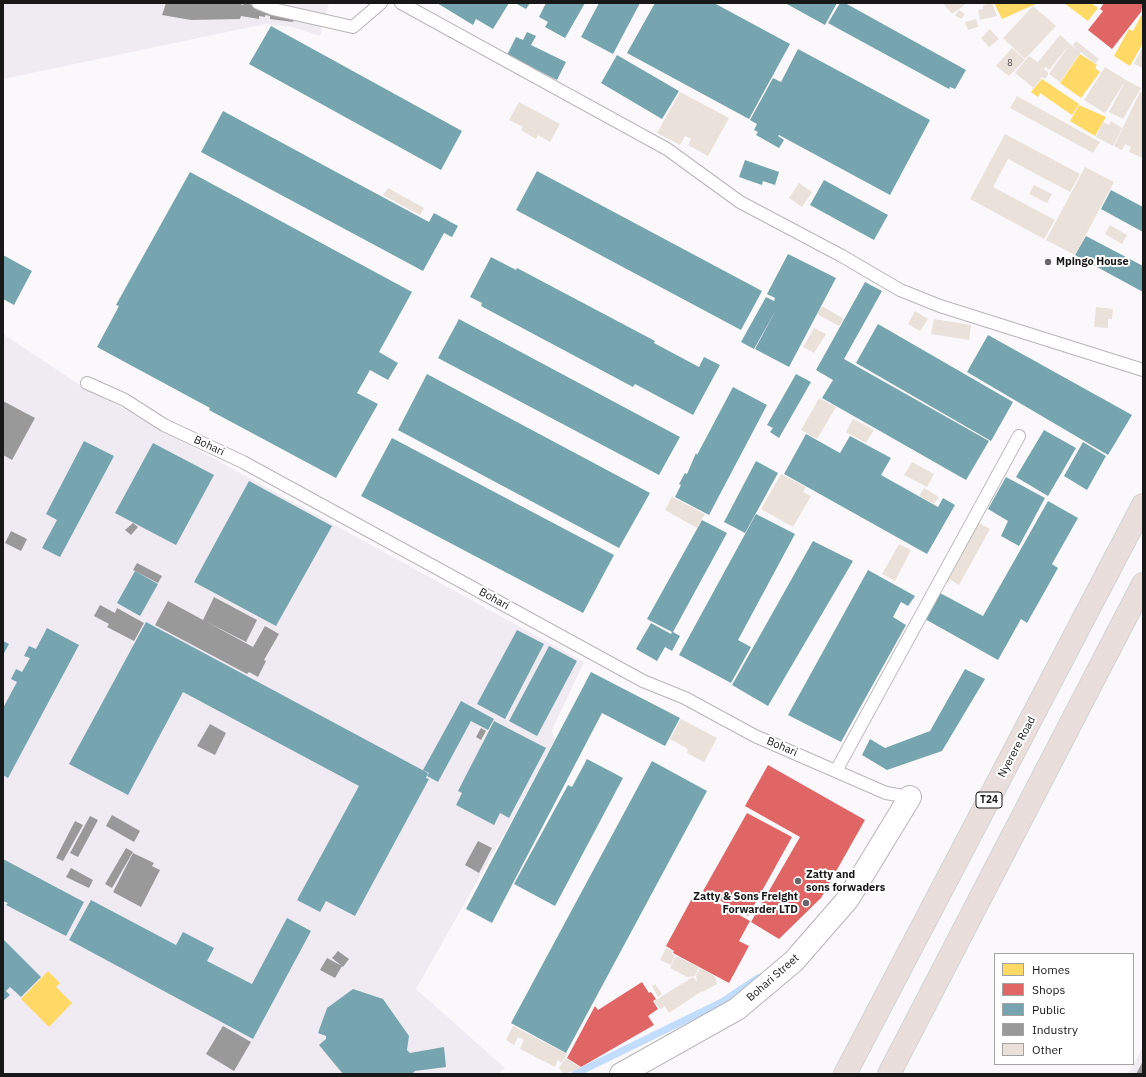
<!DOCTYPE html>
<html>
<head>
<meta charset="utf-8">
<style>
  body { margin:0 }
  #map { position:relative; width:1146px; height:1077px; overflow:hidden; background:#faf8fb; font-family:"IBM Plex Sans",sans-serif }
  canvas { display:block }
  .frame { position:absolute; inset:0; border:4px solid #191819; pointer-events:none }
  .legend { position:absolute; left:994px; top:953px; width:140px; height:112px; box-sizing:border-box; background:#fff; border:1px solid #a3a3a3; margin:0; padding:5px 7px; list-style:none; font-size:12px; color:#191819 }
  .legend li { display:flex; align-items:center; gap:8px; height:20px }
  .legend b { width:20px; border:1px solid #a3a3a3 }
</style>
</head>
<body>
<div id="map">
<canvas width="1146" height="1077"></canvas>
<div class="frame"></div>
<ul class="legend">
<li><b style="height:11px;background:#ffd966"></b>Homes</li>
<li><b style="height:11px;background:#e06666"></b>Shops</li>
<li><b style="height:11px;background:#76a5af"></b>Public</li>
<li><b style="height:11px;background:#999"></b>Industry</li>
<li><b style="height:11px;background:#ebe1db"></b>Other</li>
</ul>
</div>
<script>
const ctx = document.querySelector('canvas').getContext('2d');
ctx.lineJoin = 'round';
function paint(path, color) {
  ctx.fillStyle = color;
  ctx.fill(path, 'evenodd');
}
function toPath(rows) {
  const path = new Path2D();
  for (const r of rows) {
    path.moveTo(r[0], r[1]);
    for (let i = 2; i < r.length; i += 2) path.lineTo(r[i], r[i + 1]);
  }
  return path;
}
function stroke(path, color, width, dash) {
  ctx.strokeStyle = color;
  ctx.lineWidth = width;
  ctx.lineCap = dash ? 'butt' : 'round';
  ctx.setLineDash(dash || []);
  ctx.stroke(path);
}
function write(font, color, halo, rows, align = 'center') {
  ctx.font = font + ' "IBM Plex Sans",sans-serif';
  ctx.lineWidth = 4;
  ctx.setLineDash([]);
  ctx.textBaseline = 'middle';
  ctx.strokeStyle = halo;
  ctx.fillStyle = color;
  for (const [text, x, y, turn = 0] of rows) {
    ctx.save();
    ctx.translate(x, y);
    ctx.rotate((+turn || 0) * Math.PI / 180);
    ctx.textAlign = isNaN(turn) ? turn : align;
    if (halo) ctx.strokeText(text, 0, 0);
    ctx.fillText(text, 0, 0);
    ctx.restore();
  }
}
const built = toPath([
  [3,3,329,3,320,36,293,27,265,24,3,79],
  [3,334,80,385,584,662,552,730,554,741,513,818,416,989,505,1068,498,1074,3,1074],
  [1143,1047,1143,1074,1128,1074]
]);
const homes = toPath([
  [994,3,1038,3,1002,19],
  [1064,3,1091,3,1098,8,1088,21],
  [1143,12,1143,43,1130,66,1114,56,1129,29,1133,31],
  [1080,54,1097,65,1095,68,1100,72,1081,98,1060,83],
  [1042,79,1079,104,1072,115,1040,93,1038,97,1031,92],
  [1079,105,1106,117,1095,136,1070,121],
  [48,971,60,983,56,987,72,1003,49,1027,21,999]
]);
const shops = toPath([
  [1104,3,1143,3,1141,12,1112,49,1088,30,1103,11,1100,9],
  [768,765,865,820,821,898,779,939,751,922,800,837,745,806],
  [747,813,792,837,748,916,703,891],
  [696,891,750,921,739,941,749,946,729,983,673,953,674,951,666,946],
  [642,982,649,993,651,992,656,999,653,1001,658,1009,648,1016,654,1025,581,1067,567,1058,595,1006,598,1010]
]);
const public = toPath([
  [437,3,509,3,493,29,476,19,473,25],
  [515,3,530,3,526,9],
  [546,3,585,3,565,38,545,27,548,22,539,17],
  [599,3,640,3,613,54,581,37],
  [655,3,714,3,790,44,749,119,627,53],
  [785,3,837,3,825,25],
  [840,3,845,3,966,70,955,89,950,87,949,89,828,23],
  [271,26,462,131,441,170,249,64],
  [527,32,536,36,531,45,566,62,557,80,507,55,516,37,523,40],
  [798,49,930,120,890,195,779,135,778,136,784,140,779,148,756,135,758,132,754,130,757,124,750,120,773,78,781,82],
  [617,55,679,91,662,119,601,83],
  [223,111,429,222,434,213,458,226,452,237,444,233,423,271,201,152],
  [745,160,779,172,775,185,763,181,762,185,739,177],
  [537,171,762,291,741,330,516,210],
  [190,172,412,292,379,352,398,363,388,380,370,370,357,393,378,404,336,478,209,410,210,408,97,347,119,306,116,305],
  [824,180,888,215,874,240,810,205],
  [1111,190,1143,207,1143,232,1101,209],
  [1086,236,1143,266,1143,292,1075,255],
  [788,254,836,278,789,367,755,349,776,310,754,349,741,342,766,297,774,301,775,298,767,294],
  [3,255,32,271,14,305,3,299],
  [491,257,516,270,517,268,655,341,654,343,699,367,704,357,720,365,693,415,635,384,633,387,481,306,482,303,470,297],
  [865,282,882,291,844,359,989,441,966,480,822,398,833,380,816,370],
  [459,319,680,437,659,475,438,358],
  [878,324,1013,402,991,441,856,363],
  [988,335,1132,415,1108,455,967,372],
  [427,374,650,493,619,548,398,430],
  [796,374,811,382,779,438,770,432,773,428,767,425],
  [733,387,767,405,709,515,675,497,681,485,679,484,685,473,687,474,696,453,697,455],
  [1044,430,1076,448,1048,496,1016,477],
  [806,434,840,453,850,436,891,458,881,475,938,507,943,498,955,505,927,554,784,474],
  [392,438,614,555,583,613,361,496],
  [84,441,114,456,60,557,42,548,57,520,46,514],
  [1083,442,1106,456,1087,490,1064,476],
  [153,443,214,475,176,545,115,513],
  [756,461,778,473,745,533,724,522],
  [1006,477,1045,498,1019,546,1001,536,1008,521,988,509],
  [249,481,332,526,276,626,194,582],
  [1048,501,1078,518,1052,564,1058,568,1027,623,1021,619,998,660,925,619,940,593,983,616],
  [756,514,795,534,738,640,751,647,731,683,679,655],
  [702,520,727,533,673,632,680,636,672,651,665,647,657,661,636,649,651,623,671,634,672,632,647,619],
  [813,541,853,561,768,706,732,685],
  [868,570,915,596,908,606,901,602,893,617,906,625,841,742,788,715],
  [135,571,158,584,140,616,117,603],
  [146,622,428,773,426,778,429,779,355,916,326,901,320,912,297,900,359,786,183,692,128,795,69,764],
  [47,628,79,645,8,778,3,775,3,708,17,682,11,679,16,669,22,672,30,658,24,656,29,646,36,649],
  [517,630,544,644,505,719,477,704],
  [3,641,9,644,3,655],
  [549,646,577,661,537,736,509,721],
  [965,669,985,679,942,751,887,770,862,755,870,739,885,748,930,731],
  [591,672,680,718,665,746,602,713,492,923,466,909],
  [461,701,494,719,488,730,471,721,438,782,427,776,429,773,423,770],
  [494,721,546,748,509,818,500,813,494,825,456,805,462,793,458,791],
  [587,759,623,778,555,906,514,884,568,785,572,787],
  [652,761,707,791,566,1053,511,1023],
  [3,859,84,902,66,936,6,905,8,903,3,901],
  [91,900,176,945,183,932,214,948,207,961,252,984,287,918,311,931,253,1039,69,940],
  [3,939,41,977,21,997,10,987,6,991,10,995,3,1001],
  [353,989,383,999,409,1036,407,1050,410,1053,444,1047,446,1067,415,1071,412,1074,343,1074,319,1045,326,1039,326,1036,318,1033,327,1008]
]);
const industry = toPath([
  [166,3,238,3,243,5,244,3,295,14,293,22,270,19,270,16,265,15,265,17,259,16,259,19,241,16,240,19,191,20,162,15],
  [3,401,35,418,12,460,3,455],
  [133,523,138,527,131,535,125,530],
  [11,531,27,539,21,551,5,543],
  [137,563,162,576,158,583,133,570],
  [214,597,257,620,246,642,203,620],
  [168,601,253,647,265,626,279,634,264,660,266,661,258,677,249,672,247,674,155,625],
  [100,605,115,613,117,608,144,623,134,641,107,627,109,624,94,616],
  [210,724,226,733,215,755,197,746],
  [481,728,486,731,481,740,476,737],
  [112,815,140,831,134,842,106,826],
  [90,816,98,820,78,857,70,853],
  [75,821,83,825,63,861,56,858],
  [478,841,492,848,479,873,465,865],
  [126,848,133,852,112,888,105,884],
  [133,853,154,863,152,866,160,870,141,907,113,892],
  [71,868,93,880,89,888,66,877],
  [338,951,349,959,343,967,332,958],
  [327,958,342,966,335,978,320,970],
  [223,1026,251,1042,234,1071,206,1054],
  [1143,1061,1143,1074,1136,1074]
]);
const stream = toPath([
  [575,1074,722,1002,758,978]
]);
const building = toPath([
  [943,3,967,3,952,14],
  [992,3,997,16,980,20,978,10,983,9,983,5],
  [1033,6,1056,26,1025,59,1003,38],
  [959,10,965,14,961,19,955,15],
  [976,19,978,27,968,30,965,22],
  [990,29,999,39,989,47,981,38],
  [1060,35,1070,44,1049,70,1046,67,1044,69,1048,72,1048,75,1045,79,1042,77,1034,88,1015,73,1029,56,1039,63,1038,62],
  [1076,41,1099,59,1095,64,1081,52,1060,82,1049,74,1070,44,1079,51,1073,45],
  [1143,46,1143,68,1134,64],
  [1012,48,1025,60,1009,76,996,66],
  [1105,67,1126,80,1105,113,1084,100],
  [1126,80,1141,88,1123,119,1109,112],
  [680,92,729,118,708,156,688,145,691,139,685,136,680,145,657,133],
  [1140,92,1143,93,1143,158,1129,152,1131,147,1125,144,1122,150,1114,146],
  [1017,96,1100,142,1093,153,1010,108],
  [519,102,560,124,550,142,538,135,536,139,521,130,523,127,509,120],
  [1111,121,1122,128,1113,146,1096,137,1103,122,1109,125],
  [1005,134,1080,174,1070,192,1008,159,993,187,1055,220,1044,239,970,199],
  [1085,167,1114,182,1075,255,1046,240],
  [799,183,812,192,802,207,789,198],
  [1034,185,1052,194,1047,203,1029,194],
  [388,188,424,208,420,215,383,195],
  [1110,225,1127,235,1122,244,1105,234],
  [822,306,844,319,839,326,817,314],
  [1096,307,1113,309,1112,319,1108,319,1108,328,1094,327],
  [915,311,928,319,920,331,908,324],
  [934,319,971,325,969,340,931,334],
  [814,328,826,334,814,353,803,347],
  [819,398,836,407,817,439,801,430],
  [853,419,874,430,866,443,846,432],
  [912,462,934,474,927,487,904,475],
  [781,474,806,487,803,492,811,496,793,527,761,509],
  [924,488,939,497,934,504,919,496],
  [672,497,705,514,697,528,665,510],
  [977,522,990,529,959,585,949,579,950,583,945,581],
  [899,544,911,550,895,581,882,574],
  [681,719,717,738,704,762,687,753,688,749,670,739],
  [666,948,673,951,672,954,675,955,671,965,660,960],
  [676,956,699,967,695,976,687,977,670,968],
  [700,968,715,976,717,984,703,992,702,991,669,1013,665,1006,660,1009,654,1001,693,977,697,982,696,975],
  [655,984,662,994,658,997,652,986],
  [513,1026,567,1054,562,1063,558,1060,555,1067,520,1049,524,1040,518,1037,514,1045,506,1040],
  [566,1058,581,1068,564,1074,559,1068]
]);
const service = toPath([
  [258,3,273,9,353,27,381,3],
  [401,3,667,149,740,202,842,256,900,290,940,306,1143,370],
  [87,383,125,400,164,425,243,462,643,681,685,698,755,736,886,793,910,797],
  [836,771,1019,436]
]);
const minor = toPath([
  [621,1074,737,1009,794,961,848,899,910,797]
]);
const trunk = toPath([
  [845,1074,1143,505],
  [889,1074,1143,584]
]);
const markers = [
  [1048,262,4,"#686668"],
  [798,881,4,"#686668"],
  [806,903,4,"#686668"]
];
const numberNames = [
  ["8",1010,63]
];
const shields = [
  [989,800,26]
];
const shieldNames = [
  ["T24",989,800]
];
const poiNames = [
  ["Mpingo House",1056,262],
  ["Zatty and",806,875],
  ["sons forwaders",806,888],
  ["Zatty & Sons Freight",798,897,"right"],
  ["Forwarder LTD",798,910,"right"]
];
const streetNames = [
  ["Bohari",209,446,25],
  ["Bohari",494,599,29],
  ["Bohari",782,747,23],
  ["Nyerere Road",1017,747,-62],
  ["Bohari Street",773,978,-41]
];
paint(built, '#f0ebf3');
paint(homes, '#ffd966');
paint(shops, '#e06666');
paint(public, '#76a5af');
paint(industry, '#999');
stroke(stream, '#c1dcfc', 7);
paint(building, '#ebe1db');
stroke(service, '#b7b5b8', 14);
stroke(minor, '#b7b5b8', 24);
stroke(trunk, '#d4d3d4', 24);
stroke(service, '#fefefe', 12);
stroke(minor, '#fefefe', 22);
stroke(trunk, '#eadedc', 22);
for (const [x, y, r, color] of markers) {
  const dot = new Path2D();
  dot.arc(x, y, r, 0, 2 * Math.PI);
  ctx.fillStyle = color;
  ctx.fill(dot);
  stroke(dot, '#fff', 1.5);
}
write('9px', '#4e4a4a', null, numberNames);
for (const [x, y, w] of shields) {
  const box = new Path2D();
  box.roundRect(x - w / 2, y - 8, w, 16, 3);
  ctx.fillStyle = '#fff';
  ctx.fill(box);
  stroke(box, '#191819', 1);
}
write('bold 10px', '#191819', null, shieldNames);
write('bold 11px', '#191819', '#fff', poiNames, 'left');
write('11px', '#191819', '#fff', streetNames);
</script>
</body>
</html>
